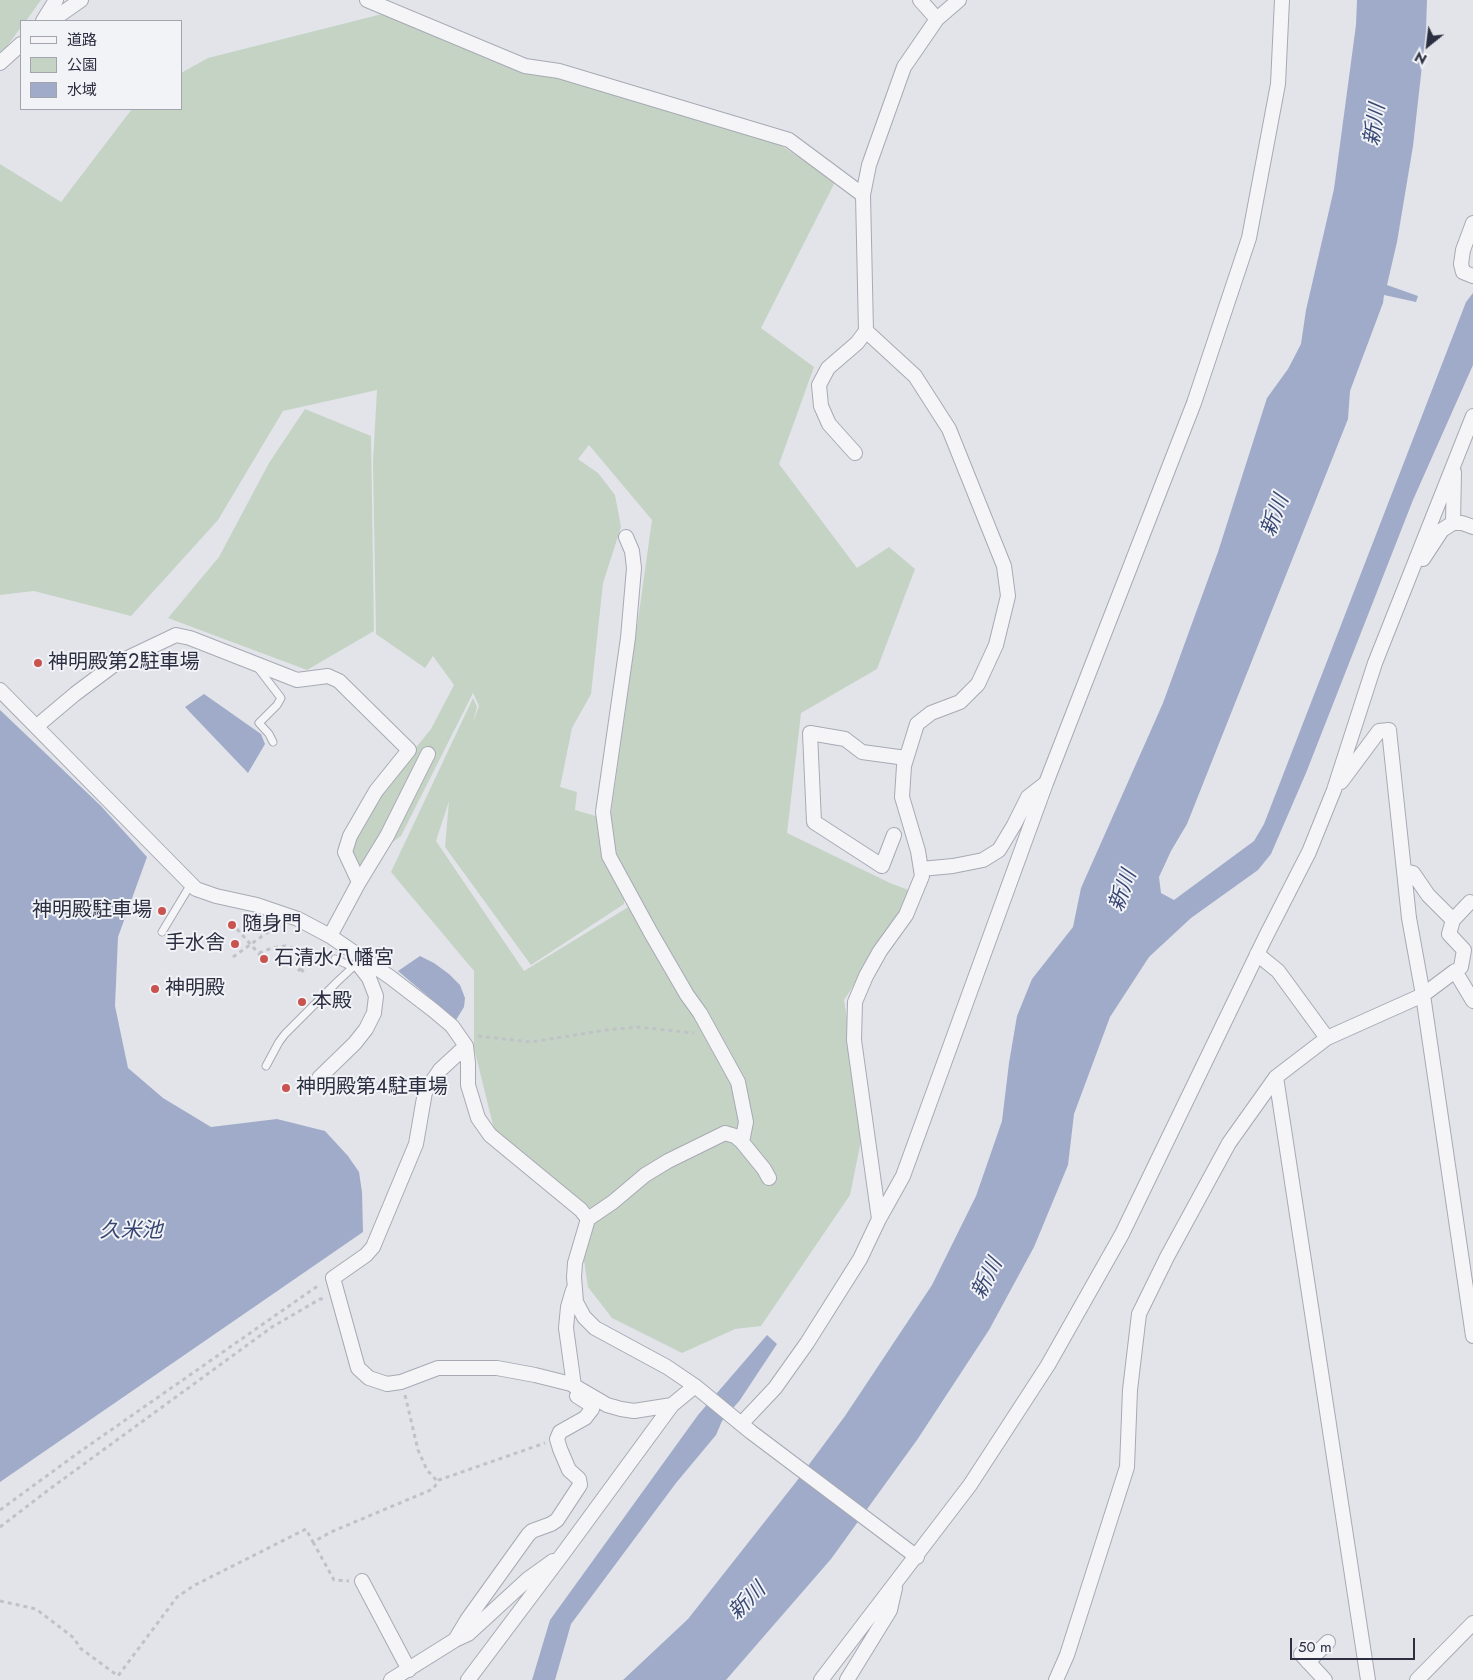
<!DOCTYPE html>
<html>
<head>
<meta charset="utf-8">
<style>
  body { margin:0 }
  #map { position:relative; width:1473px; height:1680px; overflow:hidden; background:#e2e4ea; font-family:Jost,"Noto Sans JP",sans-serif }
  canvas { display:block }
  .legend { position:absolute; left:20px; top:20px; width:162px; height:90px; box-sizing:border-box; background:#f2f3f7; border:1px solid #a2a5ae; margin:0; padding:6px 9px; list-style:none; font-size:15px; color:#2b2f41 }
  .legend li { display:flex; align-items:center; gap:10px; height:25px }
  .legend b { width:25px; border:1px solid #a2a5ae }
  .north { position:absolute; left:1403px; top:20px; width:50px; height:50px; -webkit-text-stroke:4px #f2f3f7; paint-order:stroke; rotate:209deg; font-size:14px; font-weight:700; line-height:20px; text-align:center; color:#2b2f41 }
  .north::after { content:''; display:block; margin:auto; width:18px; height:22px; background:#2b2f41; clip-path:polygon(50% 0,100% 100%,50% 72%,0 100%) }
  .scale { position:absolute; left:1290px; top:1638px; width:125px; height:22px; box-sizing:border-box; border:2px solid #2b2f41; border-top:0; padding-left:6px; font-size:15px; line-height:18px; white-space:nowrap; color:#2b2f41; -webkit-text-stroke:4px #f2f3f7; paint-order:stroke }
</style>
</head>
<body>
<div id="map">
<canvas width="1473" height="1680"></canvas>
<ul class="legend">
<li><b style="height:6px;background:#f5f5f8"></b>道路</li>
<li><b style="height:14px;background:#c5d3c4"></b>公園</li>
<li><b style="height:14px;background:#9fabc8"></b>水域</li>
</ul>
<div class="north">N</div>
<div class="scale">50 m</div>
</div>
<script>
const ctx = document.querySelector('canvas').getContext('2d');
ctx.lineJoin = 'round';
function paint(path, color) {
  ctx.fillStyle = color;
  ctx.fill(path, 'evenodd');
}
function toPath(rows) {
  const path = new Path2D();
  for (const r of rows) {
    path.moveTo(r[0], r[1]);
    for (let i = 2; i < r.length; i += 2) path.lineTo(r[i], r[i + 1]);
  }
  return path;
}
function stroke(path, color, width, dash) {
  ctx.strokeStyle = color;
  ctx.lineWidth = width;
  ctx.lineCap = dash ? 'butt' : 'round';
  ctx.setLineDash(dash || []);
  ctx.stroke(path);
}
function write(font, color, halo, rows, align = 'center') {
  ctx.font = font + ' Jost,"Noto Sans JP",sans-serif';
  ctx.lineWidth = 4;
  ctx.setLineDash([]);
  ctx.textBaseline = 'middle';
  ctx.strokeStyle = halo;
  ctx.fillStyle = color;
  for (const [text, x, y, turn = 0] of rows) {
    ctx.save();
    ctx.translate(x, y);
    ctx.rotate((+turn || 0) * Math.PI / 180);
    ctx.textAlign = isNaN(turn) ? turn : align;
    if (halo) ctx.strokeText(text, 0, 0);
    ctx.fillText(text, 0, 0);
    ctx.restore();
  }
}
const green = toPath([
  [0,0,41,0,26,21,21,21,21,27,0,56],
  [386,13,519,71,571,80,776,142,835,182,761,328,814,367,779,464,857,568,889,547,915,569,877,669,801,713,787,833,890,883,914,892,844,1000,864,1126,850,1195,761,1326,735,1329,682,1353,612,1318,588,1287,583,1254,594,1211,494,1129,474,1048,474,971,391,872,473,698,477,707,473,722,479,706,473,693,401,836,357,868,350,852,376,797,431,729,454,685,433,656,425,668,376,634,373,461,377,390,283,411,218,520,131,616,34,591,0,595,0,164,61,202,132,109,181,109,181,73,208,58],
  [589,445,652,520,609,828,630,906,524,971,436,841,449,801,445,847,531,965,624,904,624,897,599,817,575,810,577,792,560,787,572,728,591,694,603,583,621,527,615,495,598,473,578,459],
  [305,409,371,436,374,631,307,670,168,618,219,557,269,463]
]);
const water = toPath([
  [1357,0,1427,0,1426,30,1413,146,1397,242,1387,285,1418,296,1416,302,1384,295,1383,303,1350,391,1348,419,1187,824,1171,851,1159,877,1161,893,1174,900,1254,841,1264,824,1466,302,1473,293,1473,365,1413,500,1306,773,1271,854,1258,870,1191,918,1149,957,1110,1017,1074,1114,1068,1165,1034,1247,989,1330,917,1440,831,1559,726,1680,623,1680,688,1619,796,1482,845,1416,932,1285,976,1196,1002,1121,1009,1063,1017,1016,1032,979,1073,927,1081,888,1163,703,1218,552,1267,398,1288,369,1301,344,1306,310,1334,189,1356,25],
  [204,694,261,734,265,744,248,773,185,707],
  [0,710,101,806,147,857,118,937,115,1006,128,1068,163,1098,211,1127,277,1119,325,1131,348,1156,359,1172,362,1192,363,1232,0,1482],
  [420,956,434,963,449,974,460,985,465,998,464,1007,456,1020,398,971],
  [767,1335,777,1344,740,1400,722,1421,716,1435,676,1483,571,1624,555,1680,532,1680,550,1620,698,1415]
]);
const path = toPath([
  [237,929,261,956],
  [302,950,314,966],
  [259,953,272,948,285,946,325,956],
  [233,957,275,927],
  [301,969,306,975],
  [298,971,310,961],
  [478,1036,531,1042,607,1030,638,1027,694,1033],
  [405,1395,418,1450,427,1470,438,1482],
  [0,1510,78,1453,319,1285],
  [0,1527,51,1488,272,1327,320,1299,323,1299],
  [313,1542,334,1580,349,1581],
  [0,1601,36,1609,74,1638,80,1648,118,1676,177,1597,195,1585,306,1529,313,1542,331,1532,433,1489,439,1480,545,1443]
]);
const lane = toPath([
  [258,668,281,698,277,705,259,723,269,734,273,742],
  [162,932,191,884],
  [335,959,353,967],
  [266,1066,279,1042,285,1034,338,981,353,967,360,964]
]);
const street = toPath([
  [367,0,525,66,559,71,789,140,863,195],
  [920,0,937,19],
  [43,21,56,0],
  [51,21,81,0],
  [0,63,21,44],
  [1473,223,1463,250,1461,264,1463,272,1473,276],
  [855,453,829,424,821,406,819,385,828,368,857,343,866,331],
  [1453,523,1454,472],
  [626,537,632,551,634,568,628,638,603,812,609,856,651,933,687,995,700,1013,738,1082,746,1122,742,1142],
  [1423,559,1442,530,1453,523,1462,523,1473,527],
  [0,690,196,889,216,896,257,905,298,919,330,936,390,977,433,1010,452,1026,466,1046,468,1063,468,1085,478,1118,490,1135,581,1210,588,1219,575,1263,574,1277,576,1302,584,1317,595,1328,667,1367,695,1386,751,1432,917,1557],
  [37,726,75,694,115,664,176,635,190,638,297,680,328,676,339,681,409,750,376,791,350,836,345,852,359,882,330,936],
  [1341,782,1379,731,1389,730,1409,918,1423,995,1455,971,1473,1001],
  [894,835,882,866,814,822,810,733,845,739,862,752,906,758],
  [921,869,953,866,983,860,999,850,1014,825,1028,797,1046,783],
  [1404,871,1413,873,1428,895,1453,920],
  [359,882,387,836,428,754],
  [1257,954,1278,971,1327,1038,1423,995,1473,1336],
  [1461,967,1464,950,1449,934,1453,920,1470,902],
  [466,1046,440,1070,425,1092,416,1144,373,1247,366,1255,333,1278,358,1368,369,1378,387,1384,401,1382,438,1368,497,1368,535,1375,571,1384,607,1405,621,1409,634,1411,672,1405],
  [1276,1077,1368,1680],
  [319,1078,355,1043,366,1029,374,1013,376,996,369,978,359,965],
  [588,1219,613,1202,645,1175,668,1161,725,1133,735,1136,742,1142,764,1169,769,1178],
  [879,1219,854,1040,855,1002,866,976,880,951,906,915,922,876,918,851,902,797,904,766,917,724,931,713,960,702,978,684,996,645,1008,596,1004,566,949,429,915,376,866,331,863,195,869,165,904,67,937,19,959,0],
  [573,1290,568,1307,566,1328,574,1386],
  [741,1424,775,1388,807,1343,860,1259,879,1219,903,1176,1046,783,1194,403,1249,238,1278,84,1282,0],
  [362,1581,409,1670],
  [455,1640,467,1620,528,1535,532,1531,551,1524,557,1520,580,1485,579,1479,569,1470,560,1449,557,1439,560,1432,585,1418,592,1409,588,1403,577,1396],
  [1301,1654,1325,1680],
  [1308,1662,1328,1642],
  [391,1680,455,1640,468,1634,528,1579,553,1561],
  [468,1680,562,1555,672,1405,695,1386],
  [821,1680,970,1485,1048,1365,1122,1234,1265,938,1309,852,1334,790,1375,663,1473,416],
  [847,1680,890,1610,895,1588],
  [1056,1680,1067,1655,1127,1467,1130,1390,1139,1314,1167,1257,1229,1143,1276,1077,1327,1038],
  [1417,1680,1473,1623]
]);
const markers = [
  [38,663,5,"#c8534f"],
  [162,911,5,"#c8534f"],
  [232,925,5,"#c8534f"],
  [235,944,5,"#c8534f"],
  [264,959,5,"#c8534f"],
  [155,989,5,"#c8534f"],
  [302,1002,5,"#c8534f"],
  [286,1088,5,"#c8534f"]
];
const poiNames = [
  ["神明殿第2駐車場",48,663],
  ["神明殿駐車場",152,911,"right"],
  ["随身門",242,925],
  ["手水舎",225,944,"right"],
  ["石清水八幡宮",274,959],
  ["神明殿",165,989],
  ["本殿",312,1002],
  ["神明殿第4駐車場",296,1088]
];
const waterNames = [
  ["新川",1376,125,-81],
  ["新川",1276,516,-69],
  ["新川",1124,891,-70],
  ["久米池",131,1232],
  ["新川",988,1279,-63],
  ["新川",748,1602,-45]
];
paint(green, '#c5d3c4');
paint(water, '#9fabc8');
stroke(lane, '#a7aab4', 9);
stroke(street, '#a7aab4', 16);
stroke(path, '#c0c2c8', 3, [4, 4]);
stroke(lane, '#f5f5f8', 7);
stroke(street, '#f5f5f8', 14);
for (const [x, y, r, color] of markers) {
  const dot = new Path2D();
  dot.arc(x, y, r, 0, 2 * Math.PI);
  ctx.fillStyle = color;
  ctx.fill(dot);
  stroke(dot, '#f2f3f7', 2);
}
write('20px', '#2b2f41', '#f2f3f7', poiNames, 'left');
write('italic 21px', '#374773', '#f2f3f7', waterNames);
</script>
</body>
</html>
